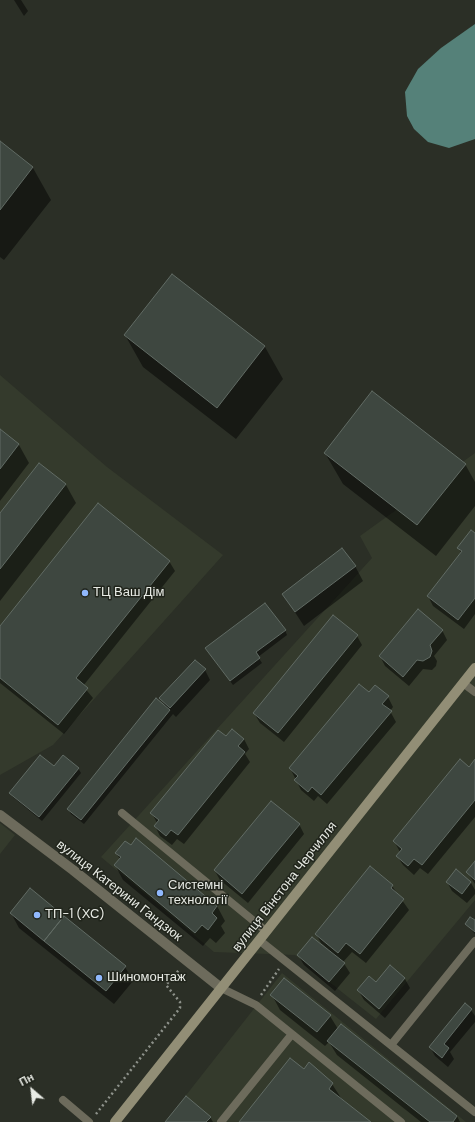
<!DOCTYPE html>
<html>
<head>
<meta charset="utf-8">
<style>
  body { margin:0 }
  #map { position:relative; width:475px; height:1122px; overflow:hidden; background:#2b2f26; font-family:"DM Sans",sans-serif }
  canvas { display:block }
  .north { position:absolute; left:12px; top:1070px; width:40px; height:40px; -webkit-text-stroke:3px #21251c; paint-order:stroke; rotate:332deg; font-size:11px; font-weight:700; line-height:16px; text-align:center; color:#e8ebe5 }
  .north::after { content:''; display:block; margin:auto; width:14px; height:18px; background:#e8ebe5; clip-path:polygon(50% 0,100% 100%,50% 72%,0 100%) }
</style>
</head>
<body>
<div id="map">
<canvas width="475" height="1122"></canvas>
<div class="north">Пн</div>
</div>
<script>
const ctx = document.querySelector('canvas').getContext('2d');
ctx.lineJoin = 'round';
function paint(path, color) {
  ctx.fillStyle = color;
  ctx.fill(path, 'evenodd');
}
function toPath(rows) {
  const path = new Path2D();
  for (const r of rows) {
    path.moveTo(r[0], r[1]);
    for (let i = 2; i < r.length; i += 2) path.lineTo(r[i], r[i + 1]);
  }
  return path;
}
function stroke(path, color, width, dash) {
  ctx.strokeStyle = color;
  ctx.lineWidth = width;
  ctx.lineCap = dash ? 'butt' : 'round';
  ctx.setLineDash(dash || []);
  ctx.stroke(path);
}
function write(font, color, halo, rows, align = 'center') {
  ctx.font = font + ' "DM Sans",sans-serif';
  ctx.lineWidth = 3;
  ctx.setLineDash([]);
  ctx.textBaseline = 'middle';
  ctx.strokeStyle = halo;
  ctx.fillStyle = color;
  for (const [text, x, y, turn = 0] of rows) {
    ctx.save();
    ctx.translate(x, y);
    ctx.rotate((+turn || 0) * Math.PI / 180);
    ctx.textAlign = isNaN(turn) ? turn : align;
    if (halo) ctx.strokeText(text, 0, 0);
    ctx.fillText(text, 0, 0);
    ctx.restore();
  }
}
const built = toPath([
  [0,375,107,467,223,555,53,745,0,775],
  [475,453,475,900,376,1019,295,955,214,952,101,857,372,558,360,536],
  [0,823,15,835,0,854],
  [282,973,466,1122,165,1122]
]);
const water = toPath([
  [475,24,475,139,449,148,428,142,414,129,407,116,405,92,418,69,441,48]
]);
const shadow = toPath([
  [14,0,21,0,28,11,24,16],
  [0,143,33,168,51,200,4,260,0,257],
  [172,275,265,347,283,379,236,439,143,367,125,335],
  [0,431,19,445,29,463,0,501],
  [325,453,465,464,475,482,475,506,436,556,343,484],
  [40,464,66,485,76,503,0,601,0,515],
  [475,534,475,614,464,629,433,606,428,596,461,553,459,548],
  [169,561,175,571,83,686,93,698,64,734,0,683,0,627],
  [355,566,363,581,304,626,283,594],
  [285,630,287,635,258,657,262,663,233,685,209,653],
  [442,630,447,640,434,656,437,661,436,666,432,670,423,669,409,686,385,666,380,656],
  [357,636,362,645,284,742,260,723,254,713],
  [205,670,210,680,176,717,173,714,84,824,71,814,68,809,166,707,161,698],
  [369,693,388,697,393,707,390,711,396,722,327,804,318,796,314,801,301,790,290,768],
  [226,738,244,739,249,749,245,754,250,762,184,844,177,839,172,845,160,836,155,826,157,823,152,813],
  [475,760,475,817,428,874,420,868,414,875,403,865,397,856,400,852,394,841],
  [54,768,78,768,81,773,42,821,13,797,10,793],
  [299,824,304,834,248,903,220,880,215,871],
  [116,853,217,906,225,921,221,926,225,933,216,943,210,938,203,946,123,880,115,865,120,859],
  [475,862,475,884,467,872],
  [370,868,392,886,409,910,366,963,352,952,343,962,350,973,335,991,304,965,298,955,326,951,328,949,321,943,316,934],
  [456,871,471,883,475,890,475,894,467,903,452,891,447,882],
  [11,913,125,967,133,981,114,1004,19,928],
  [475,922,475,934,466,924],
  [390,967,405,979,410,988,385,1018,364,1000,358,990,376,983],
  [272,995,330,1016,338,1029,341,1026,457,1116,460,1122,421,1122,337,1055,329,1042,325,1046,280,1010],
  [471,1010,475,1016,475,1022,450,1052,454,1059,448,1067,435,1056,430,1047],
  [309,1064,332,1084,341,1098,369,1122,240,1122,304,1070],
  [210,1117,213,1122,166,1122]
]);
const building = toPath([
  [0,141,33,167,0,210,0,141],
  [172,274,265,346,217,408,124,335,172,274],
  [372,391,466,464,417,525,324,453,372,391],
  [0,429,19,444,0,469,0,429],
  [39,463,66,484,0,569,0,513,39,463],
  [98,503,170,561,76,678,88,688,58,725,0,678,0,626,98,503],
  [471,530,475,533,475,598,458,620,427,596,462,551,457,548,471,530],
  [342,548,356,566,295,612,282,594,342,548],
  [265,603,286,630,256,652,260,658,230,681,205,648,265,603],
  [418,609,443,630,430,645,432,651,430,657,423,661,417,660,403,677,379,656,418,609],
  [333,615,358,635,278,733,253,713,333,615],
  [195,660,206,669,170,708,159,698,195,660],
  [359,684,369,692,375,685,389,696,382,704,392,711,321,795,312,787,308,792,294,780,298,776,289,768,359,684],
  [156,698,170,710,81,820,67,809,156,698],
  [232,729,244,739,238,746,245,752,178,835,171,830,166,836,154,826,159,820,150,813,218,730,226,736,232,729],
  [40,755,54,766,63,755,79,768,39,817,9,793,40,755],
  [460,759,469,767,475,759,475,800,422,865,414,859,408,866,396,856,402,849,393,841,460,759],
  [271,801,300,824,242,894,214,870,271,801],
  [136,838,217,906,212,913,217,918,208,930,202,925,195,933,114,865,121,857,115,853,125,841,131,845,136,838],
  [475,861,475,880,466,872,475,861],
  [370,866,393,885,391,888,404,899,360,954,346,943,338,953,315,934,370,866],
  [456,869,471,882,462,894,446,882,456,869],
  [30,888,64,916,44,941,10,913,30,888],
  [64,916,126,966,106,991,44,941,64,916],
  [470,917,475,920,475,932,465,924,470,917],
  [312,937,345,963,329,982,297,955,312,937],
  [390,965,405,978,379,1009,357,990,369,976,376,982,390,965],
  [284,978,331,1015,317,1032,270,995,284,978],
  [465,1003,472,1009,444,1044,449,1048,442,1058,429,1047,465,1003],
  [341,1024,457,1116,453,1122,430,1122,327,1041,341,1024],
  [290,1058,304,1069,309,1062,333,1083,329,1089,371,1122,239,1122,290,1058],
  [186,1096,211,1117,206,1122,165,1122,186,1096]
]);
const path = toPath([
  [261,995,279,969],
  [96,1114,180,1008,180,1002,166,985,179,970]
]);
const lane = toPath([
  [463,683,475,692],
  [122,813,266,931],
  [259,940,475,1112],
  [221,988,256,1005,401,1122],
  [391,1045,475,941],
  [63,1100,89,1122],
  [221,1122,292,1034]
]);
const street = toPath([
  [0,815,73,870,221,988]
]);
const secondary = toPath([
  [115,1122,475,668]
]);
const markers = [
  [85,593,4,"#90b8fd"],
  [160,893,4,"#90b8fd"],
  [37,915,4,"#90b8fd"],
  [99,978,4,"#90b8fd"]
];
const poiNames = [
  ["ТЦ Ваш Дім",93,593],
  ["Системні",168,886],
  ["технології",168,901],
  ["ТП-1 (ХС)",45,915],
  ["Шиномонтаж",107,978]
];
const streetNames = [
  ["вулиця Вінстона Черчилля",285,887,-52],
  ["вулиця Катерини Гандзюк",119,891,38]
];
paint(built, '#343a2c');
paint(water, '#558179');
paint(shadow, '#0007');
paint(building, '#3e4740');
stroke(building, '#616b64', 1);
stroke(path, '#8e928b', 2.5, [2, 3]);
stroke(lane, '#6d6b5c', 8);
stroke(street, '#6d6b5c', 10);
stroke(secondary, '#928e76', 10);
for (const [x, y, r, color] of markers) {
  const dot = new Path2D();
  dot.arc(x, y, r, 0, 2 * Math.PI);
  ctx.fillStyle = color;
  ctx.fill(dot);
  stroke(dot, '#21251c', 1.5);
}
write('13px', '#e8ebe5', '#21251c', poiNames, 'left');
write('13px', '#e8ebe5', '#21251c', streetNames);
</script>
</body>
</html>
